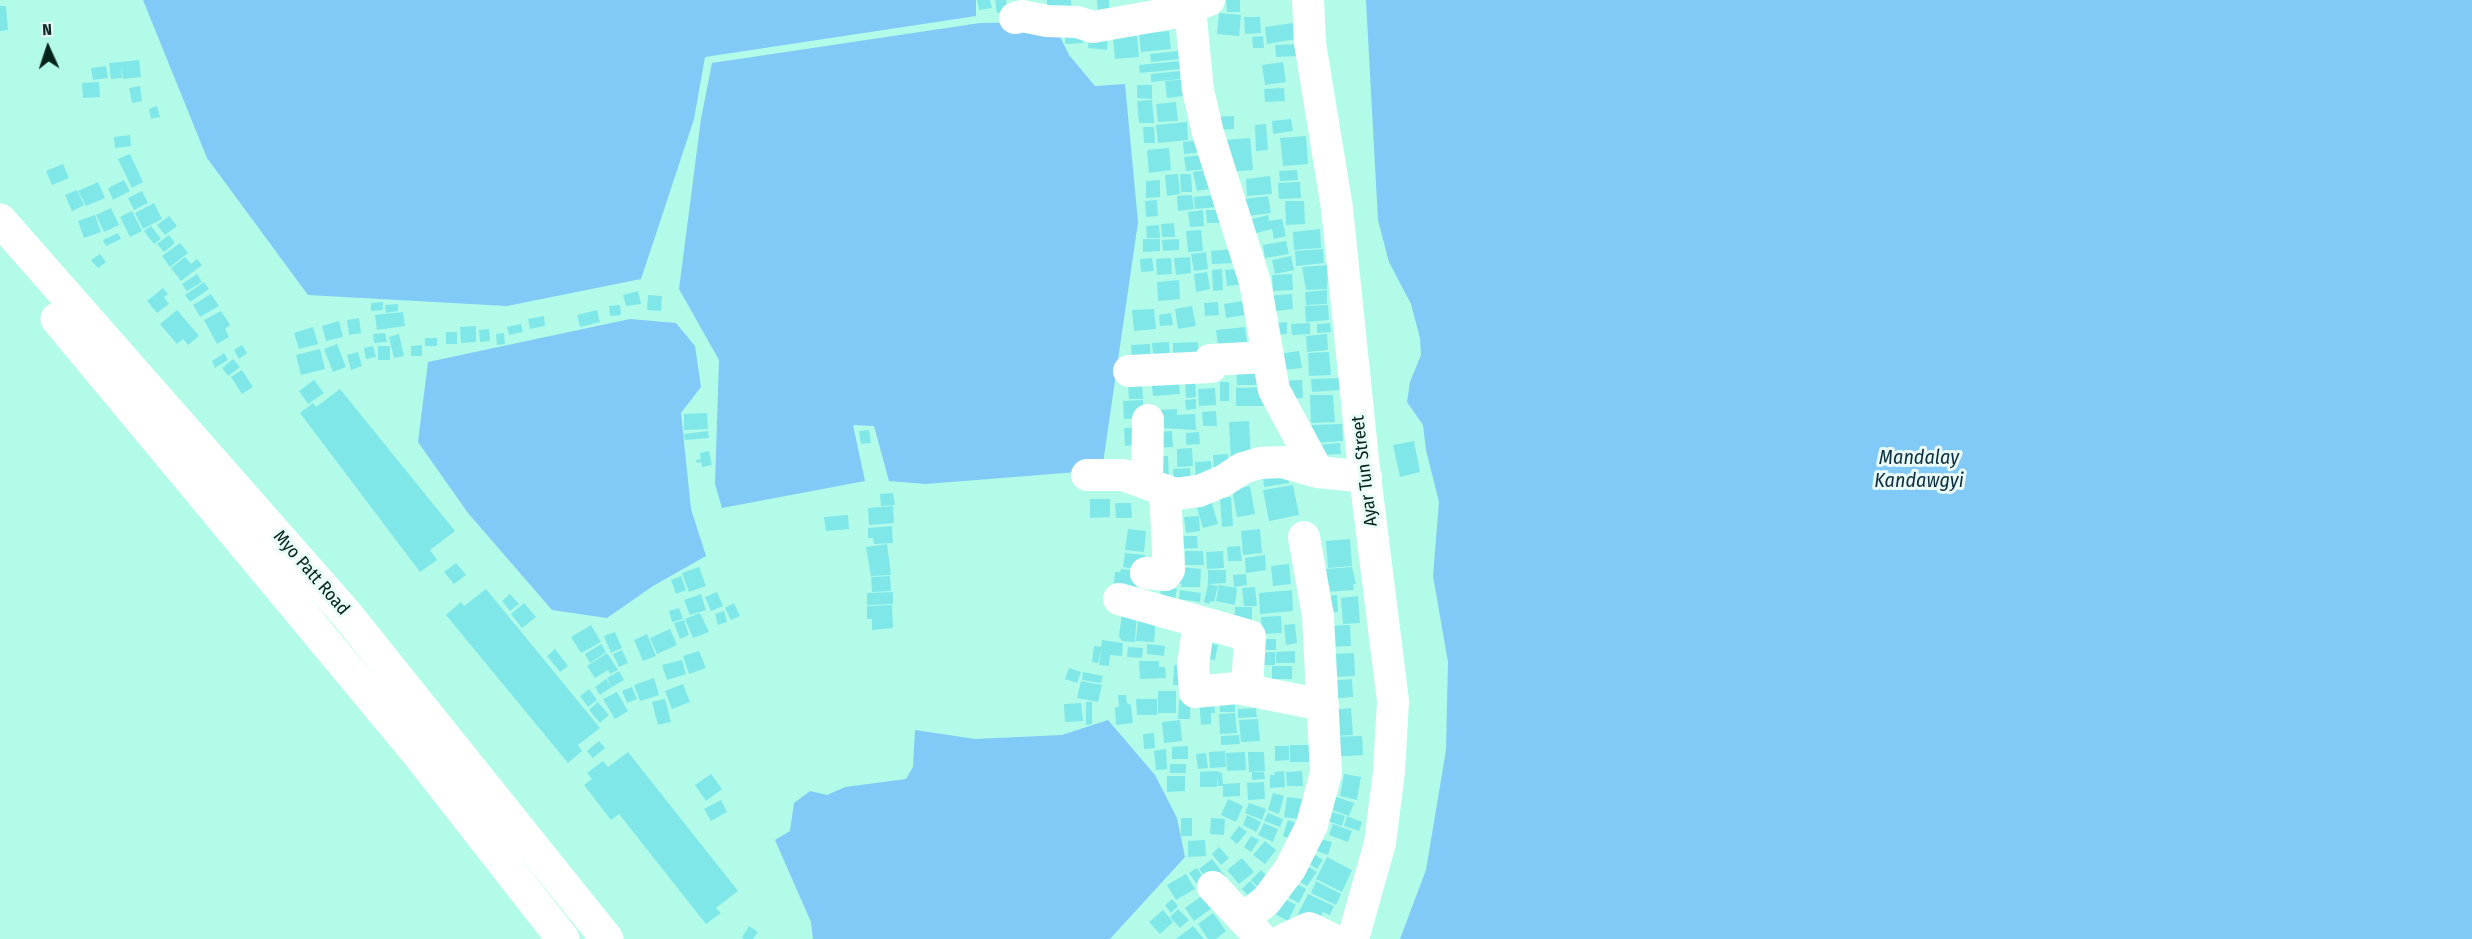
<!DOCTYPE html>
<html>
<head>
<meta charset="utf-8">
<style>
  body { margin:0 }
  #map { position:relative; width:2472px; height:939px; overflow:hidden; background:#b1fbe8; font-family:"Fira Sans Condensed",sans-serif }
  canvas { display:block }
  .north { position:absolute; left:18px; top:18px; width:60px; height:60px; -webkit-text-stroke:4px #eafcf7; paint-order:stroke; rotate:357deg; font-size:16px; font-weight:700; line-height:24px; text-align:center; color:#03231c }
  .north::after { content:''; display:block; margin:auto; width:21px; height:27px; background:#03231c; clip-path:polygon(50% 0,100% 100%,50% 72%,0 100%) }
</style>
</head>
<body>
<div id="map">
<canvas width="2472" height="939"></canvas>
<div class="north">N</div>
</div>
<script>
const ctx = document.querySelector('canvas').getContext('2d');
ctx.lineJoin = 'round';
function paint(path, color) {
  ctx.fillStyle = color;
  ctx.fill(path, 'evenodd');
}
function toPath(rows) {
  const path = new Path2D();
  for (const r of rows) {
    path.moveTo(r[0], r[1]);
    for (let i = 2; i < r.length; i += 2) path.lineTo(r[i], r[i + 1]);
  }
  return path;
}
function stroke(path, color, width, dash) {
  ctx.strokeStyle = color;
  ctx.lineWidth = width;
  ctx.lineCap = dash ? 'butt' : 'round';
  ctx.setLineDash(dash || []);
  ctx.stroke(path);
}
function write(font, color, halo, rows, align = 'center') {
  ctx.font = font + ' "Fira Sans Condensed",sans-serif';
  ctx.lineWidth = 6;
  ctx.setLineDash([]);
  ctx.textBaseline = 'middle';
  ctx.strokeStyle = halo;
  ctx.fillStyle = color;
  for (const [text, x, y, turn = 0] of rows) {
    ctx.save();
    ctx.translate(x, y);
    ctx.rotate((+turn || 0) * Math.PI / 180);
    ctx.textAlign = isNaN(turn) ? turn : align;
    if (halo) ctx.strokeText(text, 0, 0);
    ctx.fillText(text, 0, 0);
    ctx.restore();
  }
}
const water = toPath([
  [143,0,976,0,976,16,705,57,694,119,641,279,507,306,308,295,207,158],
  [1366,0,2472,0,2472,939,1400,939,1426,870,1446,750,1448,662,1433,576,1439,502,1426,450,1423,425,1407,402,1410,382,1421,355,1420,338,1411,304,1389,262,1378,220],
  [1053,22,1069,55,1095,86,1125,84,1138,222,1102,470,926,484,889,481,874,426,853,425,865,481,722,508,715,484,719,360,679,289,701,119,712,63,980,23],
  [630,319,676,323,695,346,701,387,681,413,691,509,706,556,653,586,607,618,552,610,468,513,418,442,428,362],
  [1108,720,1155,775,1177,818,1185,857,1110,939,813,939,811,922,775,840,790,831,794,803,810,791,827,795,845,787,906,779,913,767,915,730,975,739,1062,735]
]);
const building = toPath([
  [977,0,990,0,992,8,979,10],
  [995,0,1006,0,1008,11,997,13],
  [1047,0,1071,0,1072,15,1047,15],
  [1097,0,1109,0,1110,20,1098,21],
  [1226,0,1240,0,1240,12,1227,12],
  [0,6,6,6,8,30,0,31],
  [1219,13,1241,15,1239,36,1217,34],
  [1244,17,1260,17,1261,33,1245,34],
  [1293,23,1296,39,1267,44,1265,27],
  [1083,27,1083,43,1065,44,1065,28],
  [1090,30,1108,32,1107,50,1088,48],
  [1169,31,1171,49,1141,52,1139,34],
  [1137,36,1139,57,1115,59,1113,38],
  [1263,36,1264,48,1253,48,1252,37],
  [1299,44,1299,56,1276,57,1275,45],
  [1178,51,1179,59,1151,62,1150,54],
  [139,60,141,77,123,79,121,62],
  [1180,61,1181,69,1140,73,1139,65],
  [121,62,122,78,111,79,109,63],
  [1283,62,1286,82,1265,85,1262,65],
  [106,66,108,78,93,80,91,68],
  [1180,71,1180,79,1151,82,1151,74],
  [1189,79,1191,95,1167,98,1165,81],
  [99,82,100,97,83,98,82,83],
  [1137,85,1152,85,1152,99,1137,98],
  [140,86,142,101,132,103,129,88],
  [1284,88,1285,101,1265,102,1264,89],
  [1152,100,1154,123,1139,123,1137,101],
  [1176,102,1178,121,1158,122,1156,104],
  [157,106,160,117,151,119,149,109],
  [1234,116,1234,129,1213,130,1212,117],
  [1291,119,1293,131,1273,134,1272,121],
  [1187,122,1188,140,1158,143,1156,125],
  [1266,124,1268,150,1256,151,1255,125],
  [1143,127,1154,127,1155,143,1144,143],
  [130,135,131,146,115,148,114,137],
  [1306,136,1308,164,1283,166,1280,138],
  [1250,138,1253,170,1227,172,1225,140],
  [1203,140,1203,152,1184,154,1183,142],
  [1169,148,1171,170,1149,173,1147,150],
  [130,154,143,182,132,188,118,159],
  [1205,155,1206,169,1186,171,1184,157],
  [63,164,69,178,52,185,46,171],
  [1213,169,1216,188,1197,191,1193,172],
  [1297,170,1298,180,1280,181,1279,171],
  [1178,174,1180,194,1167,196,1165,175],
  [1180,174,1191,174,1192,192,1181,192],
  [1270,176,1272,194,1247,196,1246,179],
  [124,180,130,191,113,200,108,188],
  [1160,180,1160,197,1146,198,1146,181],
  [98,182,105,198,86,206,78,191],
  [1300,182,1301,198,1279,199,1278,183],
  [77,190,84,205,72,211,65,195],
  [142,191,148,203,134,210,128,198],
  [1192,195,1194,209,1178,211,1177,196],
  [1216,195,1217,207,1195,209,1194,197],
  [1268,196,1271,213,1247,216,1244,199],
  [1157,200,1158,216,1146,217,1145,201],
  [1285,201,1304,201,1305,224,1286,225],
  [154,203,162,219,143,229,135,213],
  [111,208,119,225,104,232,96,215],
  [1203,210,1204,226,1190,227,1188,212],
  [1206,210,1220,210,1220,223,1207,223],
  [132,211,142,231,130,237,120,217],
  [95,215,101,232,84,238,78,221],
  [1268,215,1269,221,1282,219,1286,236,1274,239,1272,229,1248,235,1244,221],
  [169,216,177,226,165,235,157,225],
  [1174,223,1175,237,1162,237,1161,224],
  [1159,225,1160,238,1147,238,1146,226],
  [151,226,161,239,154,244,144,231],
  [1320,229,1321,248,1294,250,1293,232],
  [1201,230,1203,251,1188,252,1186,231],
  [118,233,121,239,106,246,103,240],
  [169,235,175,243,164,252,157,244],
  [1143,239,1160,239,1160,251,1143,252],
  [1179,239,1179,250,1163,251,1162,240],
  [1286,241,1289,254,1265,258,1263,245],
  [180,243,188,253,170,267,162,256],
  [1233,249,1234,263,1212,264,1211,251],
  [1323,249,1324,263,1296,266,1295,251],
  [1206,252,1208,269,1194,271,1191,254],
  [100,254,106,262,98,268,91,260],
  [1291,256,1294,270,1275,274,1272,260],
  [185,257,191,264,197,259,202,265,181,281,171,268],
  [1190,257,1191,273,1176,275,1174,258],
  [1152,258,1154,271,1141,272,1140,259],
  [1171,258,1172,274,1157,275,1156,259],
  [1328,265,1327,289,1306,290,1302,267],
  [1247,268,1248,284,1227,286,1225,270],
  [1222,269,1223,290,1213,291,1212,270],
  [1207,272,1210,289,1196,292,1194,274],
  [197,274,202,282,187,291,182,284],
  [1292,274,1293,290,1273,291,1272,275],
  [1179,280,1180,299,1158,301,1157,282],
  [204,282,209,289,190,302,185,295],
  [163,288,168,294,164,297,169,304,157,313,147,301],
  [1327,290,1327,304,1306,305,1305,292],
  [638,291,641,304,626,306,623,295],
  [211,294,219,306,200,317,193,305],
  [1292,294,1293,309,1268,312,1267,296],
  [648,295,662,296,661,311,647,310],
  [1249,300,1251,314,1226,318,1224,304],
  [383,302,383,310,371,311,371,303],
  [1218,302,1219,315,1205,316,1204,303],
  [398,304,398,311,386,313,385,305],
  [620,305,621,315,610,316,609,306],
  [1328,305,1329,320,1306,322,1305,306],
  [1192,306,1196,326,1178,329,1175,309],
  [1154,309,1156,329,1134,331,1132,310],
  [177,310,199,336,188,345,183,339,177,344,160,324],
  [597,310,600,322,580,327,577,315],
  [221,311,230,325,225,329,229,337,217,344,204,320],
  [403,312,405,326,377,330,375,315],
  [1171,313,1173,325,1160,326,1159,315],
  [544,316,545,326,530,329,528,319],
  [359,318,361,333,349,335,347,320],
  [339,321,343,337,326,341,322,326],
  [1287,322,1287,334,1268,336,1267,324],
  [1310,323,1310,334,1292,335,1291,324],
  [1330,323,1331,332,1317,333,1317,324],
  [521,324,523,332,509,335,507,327],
  [476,326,476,342,461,343,460,327],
  [313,327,318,344,299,349,294,333],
  [1245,327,1248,351,1219,354,1216,330],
  [489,329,490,341,480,342,479,330],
  [446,332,457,332,457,344,446,344],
  [385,333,387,342,374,343,373,334],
  [504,333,505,344,497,345,496,334],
  [399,334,404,356,394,358,389,337],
  [1327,334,1328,350,1307,352,1306,336],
  [425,338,437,338,437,346,425,346],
  [1169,342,1170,364,1154,365,1152,343],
  [1198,342,1199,365,1173,365,1173,343],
  [337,344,346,367,333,372,324,349],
  [1150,344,1151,362,1132,363,1131,345],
  [242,345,247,353,239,359,234,350],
  [422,345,422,356,411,356,411,346],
  [373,346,376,357,366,359,364,348],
  [378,346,390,346,390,360,378,360],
  [320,349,325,369,301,375,296,355],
  [1299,351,1302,368,1274,371,1272,355],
  [358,352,362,366,351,370,347,355],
  [1329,352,1331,375,1309,376,1308,353],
  [224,353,228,360,215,368,212,361],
  [233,359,240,367,228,376,222,368],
  [1236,368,1260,368,1260,385,1237,385],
  [242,370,253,387,242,394,231,377],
  [1178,374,1180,394,1153,396,1151,376],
  [1340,378,1340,390,1312,392,1311,379],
  [314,380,324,393,308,404,299,391],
  [1195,380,1196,397,1186,398,1185,381],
  [1302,380,1303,398,1282,399,1281,381],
  [1220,382,1229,382,1229,401,1220,401],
  [1128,384,1142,384,1143,399,1129,399],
  [1264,387,1264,406,1236,406,1236,388],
  [1215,388,1216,405,1199,406,1198,389],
  [340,389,455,531,430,550,437,560,420,572,300,413,313,403,316,407],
  [1310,395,1333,395,1335,422,1311,423],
  [1196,399,1196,409,1186,410,1185,400],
  [1143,400,1144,418,1124,419,1123,401],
  [1177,409,1177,415,1195,414,1196,430,1160,428,1159,410],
  [1216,411,1217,426,1203,426,1202,412],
  [707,413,708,429,684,430,684,414],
  [1249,421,1251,460,1231,460,1229,422],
  [1342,424,1343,441,1312,443,1311,425],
  [1144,427,1145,444,1125,446,1124,428],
  [869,430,871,443,861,444,859,431],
  [708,431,709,438,685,440,684,434],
  [1172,431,1173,447,1155,448,1154,432],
  [1199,432,1200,444,1186,445,1186,433],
  [1414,441,1420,472,1400,477,1393,445],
  [1340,443,1341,454,1318,455,1318,445],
  [1192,448,1193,466,1177,467,1177,449],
  [709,451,712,465,702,467,701,462,697,463,696,460,701,459,700,453],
  [1228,454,1229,471,1214,472,1213,455],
  [1168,456,1169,478,1152,478,1151,457],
  [1211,461,1212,484,1196,485,1195,462],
  [1190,468,1191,490,1174,491,1173,469],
  [1287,473,1289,483,1264,487,1263,477],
  [1293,485,1299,515,1269,521,1263,490],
  [1250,486,1255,514,1237,517,1232,490],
  [893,493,895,505,881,506,880,494],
  [1210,497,1218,524,1203,528,1195,501],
  [1231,497,1233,526,1222,527,1220,498],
  [1090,499,1110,499,1110,517,1090,518],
  [1115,503,1131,503,1132,518,1116,518],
  [893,506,894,523,869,525,868,508],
  [848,515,849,529,826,531,824,517],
  [1199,516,1200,531,1186,533,1184,517],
  [892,526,893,543,874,544,873,538,868,538,868,528],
  [1128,529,1146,531,1144,552,1125,550],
  [1260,529,1262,553,1243,555,1241,531],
  [1175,536,1197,536,1198,548,1175,549],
  [1350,539,1352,566,1328,568,1326,541],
  [887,544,891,575,871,576,866,547],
  [1240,546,1242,561,1228,561,1227,547],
  [1185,551,1203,551,1204,565,1185,565],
  [1223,551,1224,568,1207,569,1206,552],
  [1125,553,1145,555,1143,570,1123,567],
  [1265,555,1266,570,1246,573,1245,558],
  [456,563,466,575,454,584,444,572],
  [1289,564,1291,584,1273,586,1271,566],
  [699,567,706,586,689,592,682,573],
  [1179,567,1201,569,1200,587,1181,587,1182,584,1178,583],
  [1352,567,1356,584,1353,584,1354,590,1326,592,1325,569],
  [1121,569,1139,571,1136,593,1114,584,1115,572,1120,572],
  [1208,570,1226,570,1226,583,1208,584],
  [1246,574,1247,585,1234,587,1233,575],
  [681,576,686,590,676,594,671,580],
  [890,576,891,591,872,592,871,577],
  [1208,584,1218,586,1214,602,1210,601,1209,604,1204,602],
  [1219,585,1237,588,1235,605,1216,601],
  [1162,586,1177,589,1174,604,1159,601],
  [1255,587,1257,606,1244,606,1242,588],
  [486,589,600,728,578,745,582,751,568,763,446,615,461,602,464,606],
  [1180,590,1201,593,1200,602,1179,599],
  [1292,590,1293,611,1260,614,1259,593],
  [717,592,723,606,711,611,705,597],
  [893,592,893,604,867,605,867,593],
  [510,594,519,604,510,611,502,601],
  [701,594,706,610,690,615,684,600],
  [1337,595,1338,612,1323,613,1322,596],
  [1358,596,1360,623,1343,624,1341,598],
  [524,603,536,617,522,628,511,614],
  [734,603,740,616,731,620,725,608],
  [892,605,893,628,872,630,872,619,867,619,867,606],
  [1123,605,1137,610,1135,642,1122,641,1119,637],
  [1235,607,1252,607,1252,628,1230,614,1235,614],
  [679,608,683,619,672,622,669,611],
  [724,611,727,622,718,625,715,614],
  [700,613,709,632,693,638,685,619],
  [1138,616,1156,617,1154,642,1136,641],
  [1281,616,1282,633,1262,634,1261,617],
  [684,620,689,635,680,639,674,623],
  [1295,624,1297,643,1286,645,1284,625],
  [591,625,601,642,581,653,571,637],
  [1350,625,1351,646,1322,647,1322,626],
  [670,629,677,645,657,654,650,638],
  [615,632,622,648,611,653,604,636],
  [647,634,656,656,643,661,634,640],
  [1254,639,1276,639,1276,650,1254,650],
  [1102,640,1123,643,1122,656,1110,655,1109,666,1099,665,1101,650,1098,663,1092,662,1094,646,1101,647],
  [1199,642,1218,645,1215,660,1197,658],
  [601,644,606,652,590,663,585,654],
  [1147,644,1165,646,1164,656,1147,654],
  [1128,647,1143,648,1142,658,1127,657],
  [555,649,568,666,560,672,547,656],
  [622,650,628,663,619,667,613,654],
  [699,651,706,668,689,674,683,656],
  [1295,651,1295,663,1276,663,1276,652],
  [1275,652,1275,665,1253,665,1253,653],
  [607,653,618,670,610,674,608,670,595,678,587,666],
  [1354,653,1355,676,1332,677,1331,654],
  [682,660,686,674,667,680,662,665],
  [1139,661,1159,661,1159,667,1165,667,1166,678,1140,679],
  [1174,665,1190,665,1190,685,1173,685],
  [1272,666,1292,666,1292,679,1272,679],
  [1069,668,1081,672,1077,683,1065,679],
  [619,671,624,680,612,687,607,678],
  [1083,672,1103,676,1101,683,1082,680],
  [654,678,659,695,640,701,634,685],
  [606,679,612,687,600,695,595,687],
  [1352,679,1353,697,1328,699,1327,681],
  [1081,681,1102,685,1098,702,1077,698],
  [683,684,690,702,672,709,665,691],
  [632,687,637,699,627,703,622,691],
  [589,689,597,700,588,707,580,696],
  [1158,691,1176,691,1176,713,1158,713],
  [617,692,628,711,615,719,603,699],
  [1118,695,1126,695,1127,703,1131,705,1133,723,1116,725,1115,707,1119,707],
  [1235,695,1235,712,1220,712,1219,696],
  [1214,697,1215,713,1211,713,1211,724,1201,725,1199,698],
  [665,699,671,722,658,725,652,702],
  [1136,699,1157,699,1157,715,1137,715],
  [1179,700,1190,700,1190,719,1178,719],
  [598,702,609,715,600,723,589,710],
  [1086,702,1092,702,1092,724,1086,725],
  [1081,703,1083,721,1065,722,1064,704],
  [1256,708,1257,717,1238,718,1238,709],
  [1351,708,1353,735,1335,736,1333,710],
  [1235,713,1237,733,1220,734,1219,714],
  [1258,719,1260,741,1241,742,1239,720],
  [1180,720,1182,741,1164,743,1162,722],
  [1154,733,1155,748,1144,749,1143,734],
  [1239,735,1240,744,1221,745,1221,736],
  [1362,736,1363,755,1329,757,1328,737],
  [599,741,605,748,593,758,587,751],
  [1290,745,1313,745,1313,762,1290,762],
  [1188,746,1188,759,1172,759,1172,747],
  [1275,746,1289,746,1289,760,1275,761],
  [1166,749,1167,769,1156,770,1154,751],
  [1225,751,1226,767,1210,768,1209,752],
  [628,752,738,891,716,908,721,913,706,924,619,814,611,820,584,785,592,779,587,773,603,761,608,767],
  [1245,752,1246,770,1227,771,1226,753],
  [1248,752,1264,752,1265,771,1249,772],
  [1206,753,1208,768,1198,769,1196,754],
  [1170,764,1186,764,1186,773,1170,773],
  [1216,771,1222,773,1223,784,1240,783,1240,796,1223,797,1223,786,1218,786,1217,776,1217,787,1200,787,1200,772],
  [1284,771,1285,787,1270,788,1270,775,1275,775,1274,772],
  [1302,771,1303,786,1287,786,1286,772],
  [1252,772,1264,772,1265,779,1252,780],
  [711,774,722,789,706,801,695,785],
  [1344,774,1361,777,1357,800,1340,796],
  [1167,776,1185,776,1185,791,1167,792],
  [1264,782,1265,799,1248,800,1247,783],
  [1273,793,1284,796,1279,814,1268,810],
  [1334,796,1354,803,1349,816,1329,809],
  [1287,797,1309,800,1306,820,1284,817],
  [1228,799,1243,806,1236,822,1221,815],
  [721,800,727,812,711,821,704,809],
  [1249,803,1266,809,1262,820,1245,813],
  [1329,811,1345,816,1342,826,1325,820],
  [1268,813,1283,819,1280,827,1264,821],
  [1247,815,1261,822,1256,832,1243,825],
  [1347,816,1362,822,1359,831,1344,826],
  [1181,818,1192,818,1192,836,1181,836],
  [1211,818,1225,819,1224,835,1210,834],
  [1288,820,1307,827,1302,842,1283,836],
  [1264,823,1278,829,1273,842,1258,835],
  [1333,824,1352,831,1348,842,1329,835],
  [1239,826,1247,832,1237,844,1230,838],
  [1251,836,1259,840,1251,852,1244,847],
  [1320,839,1332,842,1328,855,1317,851],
  [1205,840,1206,856,1188,857,1188,841],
  [1265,841,1276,850,1265,864,1253,855],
  [1219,847,1229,858,1221,865,1212,854],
  [1306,849,1323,860,1317,869,1300,858],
  [1327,857,1352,870,1342,892,1316,879],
  [1242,858,1254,872,1239,884,1227,870],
  [1212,859,1226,877,1213,887,1199,869],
  [1299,861,1317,872,1307,886,1290,876],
  [1197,868,1206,882,1199,887,1189,873],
  [1261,870,1276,885,1265,895,1251,880],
  [1186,874,1195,889,1176,900,1167,885],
  [1287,879,1306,889,1299,903,1280,893],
  [1250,881,1263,895,1255,903,1242,889],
  [1316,881,1341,894,1336,905,1311,893],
  [1308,894,1334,906,1330,915,1323,912,1316,927,1296,918],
  [1203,895,1212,908,1194,921,1185,908],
  [1277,895,1296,905,1288,921,1269,911],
  [1172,899,1178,906,1171,913,1165,905],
  [1178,909,1189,920,1180,928,1170,917],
  [1163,910,1173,922,1160,934,1149,922],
  [1213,913,1226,931,1216,939,1208,939,1198,924],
  [749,926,758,932,753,939,744,939,742,937],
  [1193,926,1204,939,1176,939]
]);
const minor = toPath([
  [1209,0,1190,8,1198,90,1208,133,1255,282,1274,390,1318,472],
  [1308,0,1310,43,1337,208,1363,460,1393,701,1389,772,1380,843,1353,939],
  [1015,18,1022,16,1047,21,1077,22,1093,27,1172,13,1190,8,1190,0],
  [1129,371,1211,367,1210,360,1267,357],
  [1087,475,1123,475,1175,494,1199,491,1223,481,1243,468,1260,463,1282,462,1318,472,1366,477],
  [1147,483,1148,420],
  [1146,573,1165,575,1169,570,1165,490],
  [1119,599,1250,636,1247,689],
  [1199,622,1193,665,1195,692,1237,688,1323,705],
  [1213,887,1262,939],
  [1244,918,1266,901,1290,869,1312,825,1326,773,1318,616,1304,537],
  [1285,939,1309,928,1332,939]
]);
const major = toPath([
  [0,220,348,616,607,939],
  [57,319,420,756,563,939]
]);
const streetNames = [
  ["Ayar Tun Street",1365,471,-97],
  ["Myo Patt Road",311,573,49]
];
const waterNames = [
  ["Mandalay",1919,458],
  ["Kandawgyi",1919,481]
];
paint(water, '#81c9f6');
paint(building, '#80e7e9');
stroke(minor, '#fff', 32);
stroke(major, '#fff', 33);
write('18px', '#03231c', '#eafcf7', streetNames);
write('italic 20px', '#0d2e40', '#eafcf7', waterNames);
</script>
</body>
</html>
